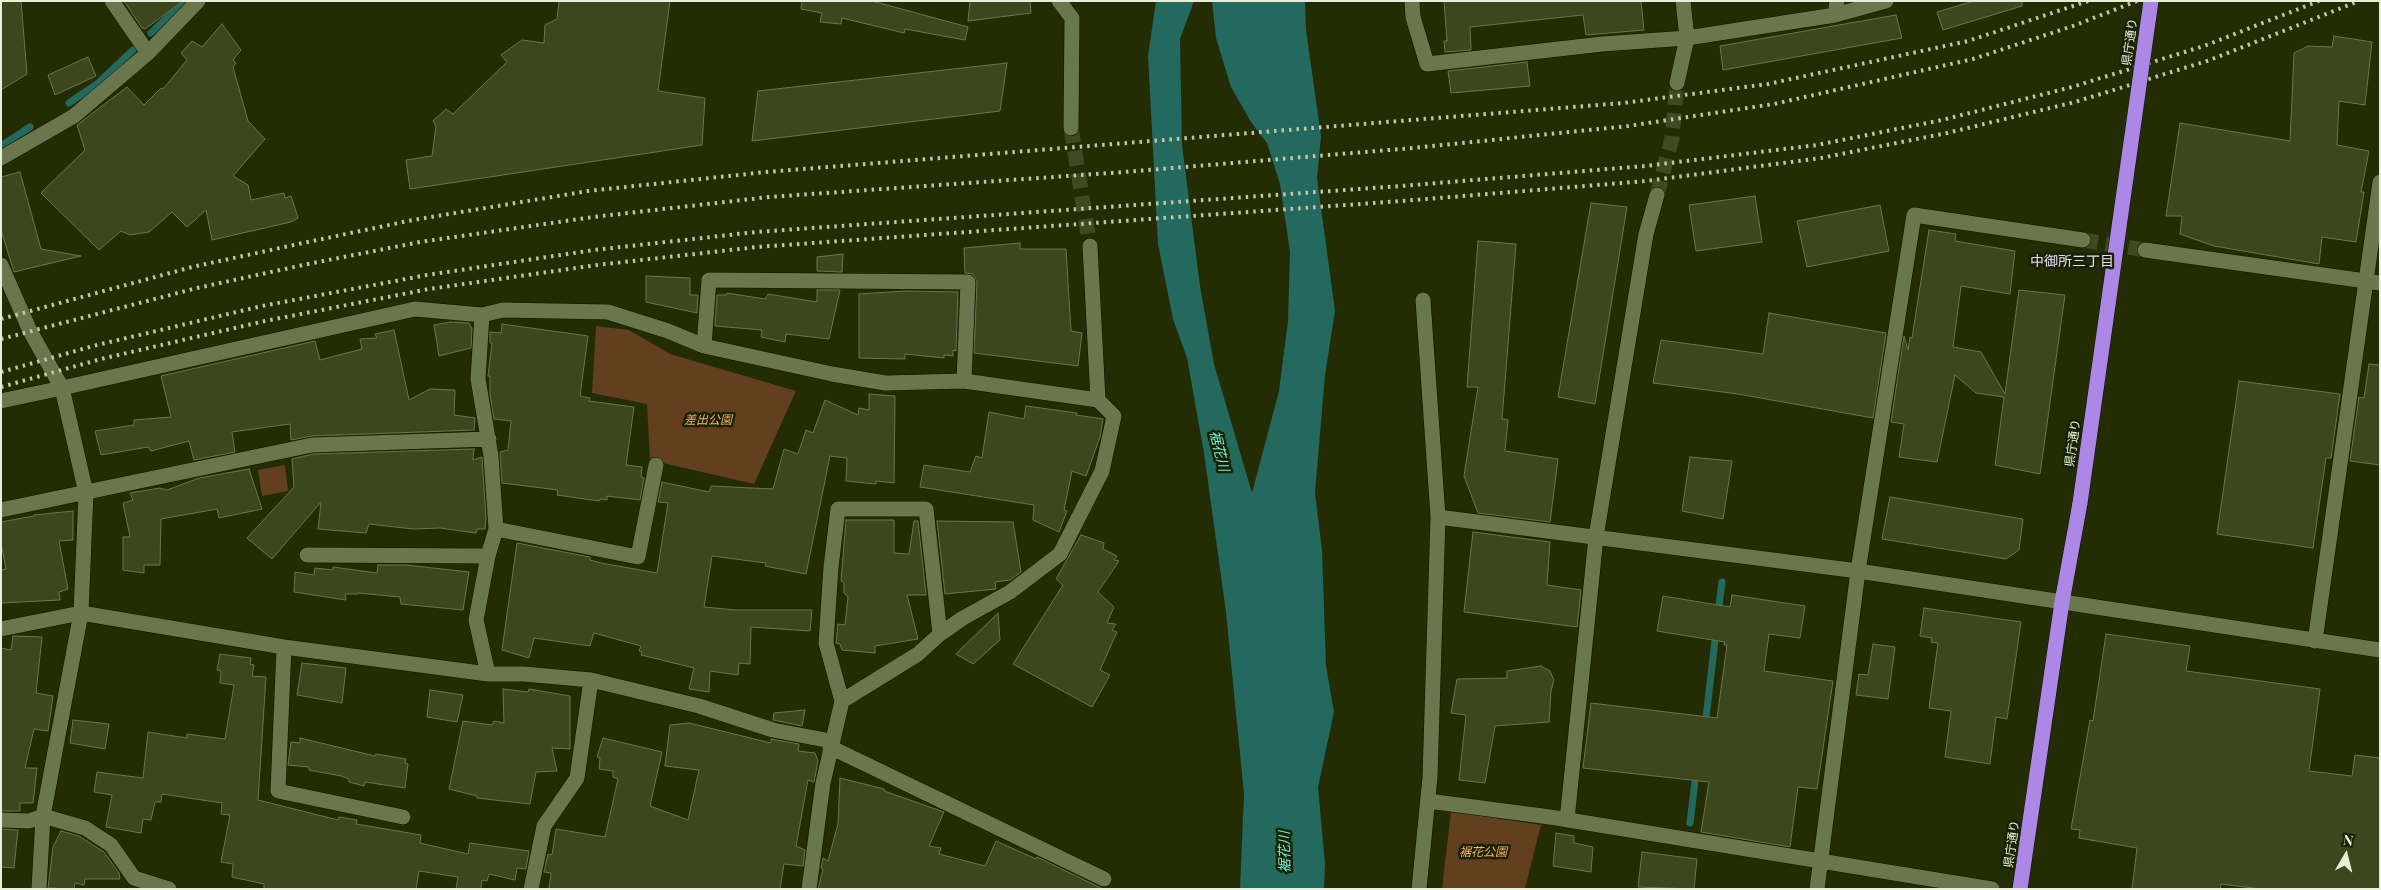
<!DOCTYPE html>
<html>
<head>
<meta charset="utf-8">
<style>
  body { margin:0 }
  #map { position:relative; width:2381px; height:890px; overflow:hidden; background:#232c03; font-family:"Playfair Display",serif }
  canvas { display:block }
  .frame { position:absolute; inset:0; border:2px solid #e8efd8; pointer-events:none }
  .north { position:absolute; left:2321px; top:830px; width:50px; height:50px; -webkit-text-stroke:4px #1a2204; paint-order:stroke; rotate:8deg; font-size:14px; font-weight:700; line-height:20px; text-align:center; color:#e8efd8 }
  .north::after { content:''; display:block; margin:auto; width:18px; height:22px; background:#e8efd8; clip-path:polygon(50% 0,100% 100%,50% 72%,0 100%) }
</style>
</head>
<body>
<div id="map">
<canvas width="2381" height="890"></canvas>
<div class="frame"></div>
<div class="north">N</div>
</div>
<script>
const ctx = document.querySelector('canvas').getContext('2d');
ctx.lineJoin = 'round';
function paint(path, color) {
  ctx.fillStyle = color;
  ctx.fill(path, 'evenodd');
}
function toPath(rows) {
  const path = new Path2D();
  for (const r of rows) {
    path.moveTo(r[0], r[1]);
    for (let i = 2; i < r.length; i += 2) path.lineTo(r[i], r[i + 1]);
  }
  return path;
}
function stroke(path, color, width, dash) {
  ctx.strokeStyle = color;
  ctx.lineWidth = width;
  ctx.lineCap = dash ? 'butt' : 'round';
  ctx.setLineDash(dash || []);
  ctx.stroke(path);
}
function write(font, color, halo, rows, align = 'center') {
  ctx.font = font + ' "Playfair Display","Noto Sans JP",serif';
  ctx.lineWidth = 5;
  ctx.setLineDash([]);
  ctx.textBaseline = 'middle';
  ctx.strokeStyle = halo;
  ctx.fillStyle = color;
  for (const [text, x, y, turn = 0] of rows) {
    ctx.save();
    ctx.translate(x, y);
    ctx.rotate((+turn || 0) * Math.PI / 180);
    ctx.textAlign = isNaN(turn) ? turn : align;
    if (halo) ctx.strokeText(text, 0, 0);
    ctx.fillText(text, 0, 0);
    ctx.restore();
  }
}
const green = toPath([
  [596,326,629,330,670,354,796,391,754,484,650,460,647,404,592,393],
  [285,465,288,491,262,496,258,470],
  [1451,811,1541,825,1525,889,1442,889]
]);
const water = toPath([
  [1156,1,1194,1,1180,39,1182,145,1200,286,1214,364,1252,493,1279,391,1288,321,1290,252,1280,184,1267,143,1251,122,1231,87,1216,38,1212,1,1305,1,1306,30,1321,136,1317,178,1335,311,1325,375,1315,493,1322,550,1326,666,1334,712,1318,787,1325,864,1324,889,1240,889,1244,794,1226,612,1204,453,1187,358,1173,319,1158,244,1148,56]
]);
const stream = toPath([
  [151,33,185,1],
  [69,103,97,84,133,50],
  [1,146,30,127],
  [1718,614,1722,582],
  [1705,726,1716,632],
  [1690,823,1696,773]
]);
const building = toPath([
  [1,1,21,1,27,74,1,90,1,1],
  [124,1,183,1,145,29,142,28,124,1],
  [559,1,670,1,658,91,705,98,702,145,410,189,406,160,432,156,436,126,433,121,446,109,453,114,507,62,501,55,522,40,544,43,545,25,557,19,559,1],
  [802,1,872,1,968,27,965,40,905,29,904,33,842,18,841,24,820,22,822,13,801,9,802,1],
  [970,1,1030,1,1031,13,968,21,970,1],
  [1444,1,1641,1,1644,30,1586,35,1583,15,1470,27,1471,50,1445,52,1444,41,1447,41,1444,1],
  [1974,1,2022,1,2022,6,1943,30,1937,12,1974,1],
  [1896,15,1902,38,1723,70,1720,46,1896,15],
  [222,24,241,50,233,60,236,63,233,67,248,121,265,139,233,176,248,185,251,200,284,193,285,198,291,196,298,218,291,222,212,240,206,210,187,227,172,212,149,232,130,235,121,231,99,250,41,193,85,150,77,125,127,87,144,105,161,88,163,89,187,60,181,53,192,41,202,47,222,24],
  [2334,36,2372,42,2365,105,2339,101,2337,145,2369,151,2361,192,2364,192,2356,242,2322,237,2319,264,2214,246,2180,234,2182,216,2166,216,2180,123,2290,141,2294,53,2308,46,2332,47,2334,36],
  [88,57,96,76,55,95,48,75,88,57],
  [1527,62,1530,86,1451,93,1448,71,1527,62],
  [1007,63,1000,111,752,141,758,91,1007,63],
  [20,172,41,249,81,256,14,272,1,230,1,177,20,172],
  [1755,196,1762,242,1696,251,1689,205,1755,196],
  [1591,203,1627,207,1595,404,1558,397,1591,203],
  [1880,205,1889,251,1807,267,1797,221,1880,205],
  [1929,230,1956,234,1955,241,2015,251,2010,294,1961,286,1953,347,1981,352,2005,394,2019,290,2065,295,2040,474,1995,465,2004,397,1976,393,1955,375,1937,462,1899,457,1904,424,1891,422,1904,336,1908,350,1910,337,1912,338,1929,230],
  [1478,241,1516,244,1502,419,1508,420,1505,451,1558,459,1550,522,1478,513,1464,476,1478,387,1467,387,1478,241],
  [1020,243,1020,249,1066,249,1071,331,1082,333,1078,366,974,353,977,282,973,274,965,273,964,248,1020,243],
  [843,254,842,272,817,271,817,257,843,254],
  [646,276,690,278,690,295,698,295,697,313,646,302,646,276],
  [817,290,840,290,829,339,786,334,785,342,761,337,762,330,715,326,717,295,726,295,727,293,765,299,768,294,817,302,817,290],
  [906,291,958,292,956,351,953,350,953,356,944,355,944,358,905,354,905,359,859,358,859,294,906,291],
  [1769,313,1886,333,1873,418,1738,394,1653,383,1661,340,1763,354,1769,313],
  [451,322,469,323,472,329,471,348,439,356,434,325,451,322],
  [502,324,588,336,580,396,590,398,589,401,634,407,626,465,642,467,641,477,644,478,640,500,607,496,607,500,600,499,599,501,557,495,558,490,502,483,500,452,508,450,511,421,494,419,490,394,490,376,488,376,492,343,490,343,490,332,501,333,502,324],
  [394,330,409,400,430,389,455,390,454,415,475,418,474,430,312,436,291,440,290,424,232,432,235,452,194,460,189,441,151,451,148,447,101,455,95,431,134,425,134,420,171,417,161,376,315,341,320,360,362,349,360,339,377,338,375,334,394,330],
  [2369,364,2380,365,2380,465,2350,461,2359,397,2364,398,2369,364],
  [2239,381,2340,394,2331,458,2326,458,2313,548,2217,534,2239,381],
  [869,394,895,396,894,483,876,481,876,484,846,481,847,458,830,456,806,574,765,566,766,563,712,556,704,607,736,610,812,610,810,631,751,627,750,664,739,663,738,675,710,671,709,692,689,689,694,668,641,655,642,652,639,651,641,646,594,633,590,646,534,638,529,658,502,650,517,543,590,557,590,560,601,563,657,573,668,503,658,502,662,482,709,492,711,486,773,489,784,449,798,454,806,430,813,433,825,400,858,415,859,408,869,410,869,394],
  [1026,406,1077,413,1076,415,1103,419,1100,437,1086,476,1072,471,1064,510,1067,511,1059,532,1033,520,1034,505,920,487,924,465,970,472,976,456,982,458,989,412,1024,419,1026,406],
  [474,449,473,460,482,457,486,518,485,529,477,529,476,533,440,528,413,529,369,524,366,533,318,529,321,502,272,559,247,538,294,487,292,459,313,454,474,449],
  [1690,457,1732,461,1723,519,1682,511,1690,457],
  [249,469,262,509,219,518,217,509,161,519,160,565,144,565,144,573,123,570,123,537,130,537,123,503,133,500,130,493,160,488,167,490,199,478,249,469],
  [1890,497,2023,519,2019,550,2006,559,1882,539,1890,497],
  [73,511,73,540,59,541,68,589,59,592,60,600,1,603,1,570,6,569,1,542,1,522,34,516,34,515,73,511],
  [846,520,894,520,894,553,909,554,914,521,918,521,926,595,907,595,918,639,875,646,875,653,842,650,840,644,836,643,838,624,845,625,848,597,844,593,844,583,841,581,846,520],
  [937,521,1013,522,1021,572,1010,580,995,582,996,589,945,594,937,521],
  [1473,532,1550,542,1547,585,1581,590,1577,627,1464,612,1473,532],
  [1081,535,1104,543,1103,549,1117,556,1114,560,1119,561,1098,592,1114,607,1107,623,1116,624,1112,630,1117,632,1100,670,1110,675,1092,707,1013,664,1063,585,1056,579,1081,535],
  [378,565,406,565,469,572,463,610,401,604,400,597,358,593,358,594,345,594,346,600,294,592,295,572,314,575,315,568,333,570,333,567,377,573,378,565],
  [1732,595,1805,606,1800,638,1769,634,1764,671,1833,681,1817,789,1798,787,1790,847,1701,832,1709,782,1583,768,1591,703,1717,718,1727,645,1724,645,1725,642,1657,631,1663,596,1730,607,1732,595],
  [1924,608,2021,622,2007,719,1996,717,1990,764,1945,757,1951,711,1929,708,1938,643,1931,642,1932,638,1920,636,1924,608],
  [998,613,1000,640,973,664,956,654,998,613],
  [2106,634,2190,646,2186,671,2320,689,2309,771,2352,776,2355,755,2380,758,2380,889,2261,889,2221,884,2220,889,2132,889,2137,848,2079,838,2080,830,2071,829,2090,720,2093,721,2106,634],
  [13,636,42,637,36,693,53,696,48,731,34,729,25,768,37,768,33,803,20,803,20,811,1,811,1,648,11,650,13,636],
  [1873,644,1895,647,1888,699,1856,695,1859,674,1868,675,1873,644],
  [220,654,251,658,250,664,254,665,252,676,266,677,258,800,338,820,339,817,357,820,356,824,421,835,420,843,468,854,470,843,529,851,526,869,517,868,515,880,489,874,487,881,482,880,481,889,456,889,458,877,419,871,416,889,264,889,264,884,232,877,233,864,221,862,230,815,221,814,222,803,162,794,161,802,155,802,151,820,143,819,141,833,106,827,112,795,94,792,97,772,143,778,148,732,187,738,187,734,225,739,234,685,220,683,221,671,217,670,220,654],
  [302,663,346,668,342,703,297,695,302,663],
  [1541,666,1550,671,1554,680,1551,691,1549,722,1495,726,1485,783,1459,780,1466,715,1451,713,1457,679,1507,678,1507,671,1541,666],
  [503,689,528,692,529,689,570,696,570,749,552,748,557,771,536,772,530,804,477,798,477,796,449,789,463,721,492,725,494,721,504,723,503,689],
  [430,690,463,695,457,722,427,717,430,690],
  [805,710,802,726,773,720,774,713,805,710],
  [73,720,109,724,105,749,70,743,73,720],
  [689,723,771,743,771,739,799,744,798,751,815,753,818,761,814,782,808,780,796,846,805,850,803,866,784,864,780,889,549,889,551,873,544,872,548,854,552,855,556,829,605,837,618,779,613,777,613,771,599,769,600,758,597,757,603,738,662,752,650,806,688,820,699,770,665,766,670,725,689,723],
  [300,738,375,756,376,754,406,759,405,763,408,764,405,788,365,782,364,786,349,782,349,779,341,776,309,770,309,767,288,765,291,742,300,743,300,738],
  [840,778,884,789,884,791,944,812,929,846,941,848,939,854,985,866,996,841,1036,859,1037,857,1103,889,818,889,823,869,821,868,823,858,828,861,838,824,840,778],
  [1,829,18,830,14,868,1,867,1,829],
  [61,831,79,836,104,852,119,873,120,879,85,879,84,885,75,883,74,889,48,888,53,847,61,831],
  [1556,833,1574,836,1574,843,1593,847,1591,872,1553,866,1556,833],
  [1642,852,1697,859,1694,889,1638,887,1642,852]
]);
const minorTunnel = toPath([
  [1071,128,1090,246],
  [1657,195,1672,138,1677,83],
  [2083,240,2145,250]
]);
const minor = toPath([
  [112,1,148,53],
  [1059,1,1072,18,1071,128],
  [1412,1,1413,17,1427,64,1602,44,1687,38,1835,15,1837,1],
  [1835,15,1886,1],
  [1677,83,1687,38,1683,1],
  [1,158,74,116,148,53,198,1],
  [1090,246,1098,400],
  [2145,250,2380,283],
  [1,265,30,331,62,388,1,401],
  [704,346,709,280,968,282,964,381],
  [1,510,312,445,489,439],
  [1438,517,1858,571,2380,650],
  [496,529,638,557,656,465],
  [307,555,488,556],
  [1,629,81,613,284,647,488,674,524,674,591,680,699,706,773,730,831,741],
  [2315,641,2380,182],
  [284,647,278,791,403,817],
  [488,674,476,620,488,556,496,529,491,456,478,379,482,315,503,310,608,312,668,331,704,346,832,374,885,383,964,381,1098,400,1114,416,1102,471,1060,554,1010,592,963,618,940,634,918,654,842,701],
  [830,747,1104,879],
  [1428,801,1550,817,1992,889],
  [1,820,29,821,43,816,85,828,111,845,134,878,169,889],
  [1567,820,1596,537,1646,234,1657,195],
  [39,889,43,816,81,613,86,493,62,388,415,309,482,315],
  [531,889,544,826,577,778,591,680],
  [809,889,823,783,842,701,826,643,831,567,838,509,926,509,940,634],
  [1419,889,1430,777,1438,517,1423,300],
  [1817,889,1858,571,1914,215,2083,240]
]);
const highway = toPath([
  [2020,889,2062,602,2080,503]
]);
const rail = toPath([
  [1,319,192,267,303,243,413,220,588,191,766,172,1623,103,1768,84,1968,41,2088,1],
  [1,339,197,288,308,264,420,242,593,217,769,197,1124,172,1413,148,1628,126,1774,104,1973,59,2073,26,2137,1],
  [1,372,97,345,262,306,427,275,594,250,756,232,1401,186,1645,166,1817,145,1942,120,2072,87,2204,46,2319,1],
  [1,387,101,359,265,321,429,289,597,265,757,247,1402,201,1646,181,1821,158,1947,133,2075,102,2210,60,2359,1]
]);
const highwayBridge = toPath([
  [2080,503,2151,1]
]);
const streetNames = [
  ["県庁通り",2130,42,-82],
  ["県庁通り",2073,443,-82],
  ["県庁通り",2012,844,-82]
];
const parkNames = [
  ["差出公園",708,420],
  ["裾花公園",1483,852]
];
const neighbourhoodNames = [
  ["中御所三丁目",2072,262]
];
const waterNames = [
  ["裾花川",1219,451,76],
  ["裾花川",1285,852,-91]
];
paint(green, '#613f1f');
paint(water, '#24695e');
stroke(stream, '#24695e', 7);
paint(building, '#3c471e');
stroke(building, '#6a764c', 1);
stroke(minorTunnel, '#414923', 15, [15, 8]);
stroke(minor, '#0d1400', 16);
stroke(highway, '#0d1400', 16);
stroke(minor, '#6a764c', 15);
stroke(highway, '#ad87e5', 15);
stroke(rail, '#c0c7ac', 4, [2.5, 5]);
stroke(highwayBridge, '#0d1400', 16, []);
stroke(highwayBridge, '#ad87e5', 15);
write('12px', '#e8efd8', '#1a2204', streetNames);
write('italic 12px', '#fab170', '#1a2204', parkNames);
write('14px', '#e6dcf8', '#1a2204', neighbourhoodNames);
write('italic 14px', '#73f3de', '#1a2204', waterNames);
</script>
</body>
</html>
